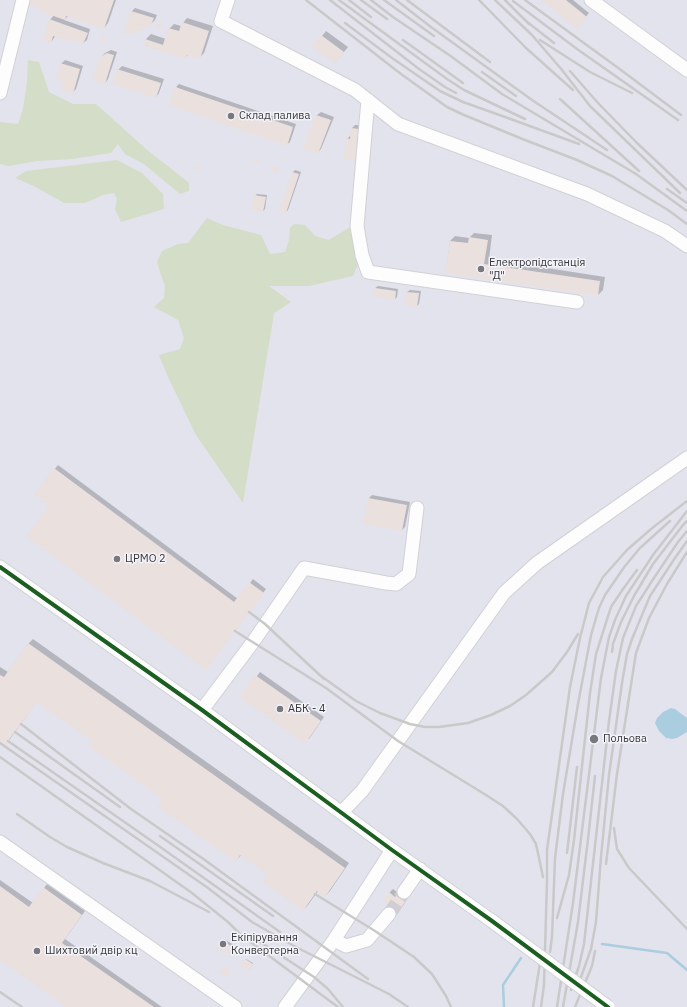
<!DOCTYPE html>
<html>
<head>
<meta charset="utf-8">
<style>
  body { margin:0 }
  canvas { display:block; background:#f4f4f9 }
</style>
</head>
<body>
<canvas width="687" height="1007"></canvas>
<script>
const ctx = document.querySelector('canvas').getContext('2d');
ctx.lineJoin = 'round';
function paint(path, color) {
  ctx.fillStyle = color;
  ctx.fill(path, 'evenodd');
}
function toPath(rows) {
  const path = new Path2D();
  for (const r of rows) {
    path.moveTo(r[0], r[1]);
    for (let i = 2; i < r.length; i += 2) path.lineTo(r[i], r[i + 1]);
  }
  return path;
}
function stroke(path, color, width, dash) {
  ctx.strokeStyle = color;
  ctx.lineWidth = width;
  ctx.lineCap = dash ? 'butt' : 'round';
  ctx.setLineDash(dash || []);
  ctx.stroke(path);
}
function write(font, color, halo, rows, align = 'center') {
  ctx.font = font + ' "IBM Plex Sans",sans-serif';
  ctx.lineWidth = 3;
  ctx.setLineDash([]);
  ctx.textBaseline = 'middle';
  ctx.strokeStyle = halo;
  ctx.fillStyle = color;
  for (const [text, x, y, turn = 0] of rows) {
    ctx.save();
    ctx.translate(x, y);
    ctx.rotate((+turn || 0) * Math.PI / 180);
    ctx.textAlign = isNaN(turn) ? turn : align;
    if (halo) ctx.strokeText(text, 0, 0);
    ctx.fillText(text, 0, 0);
    ctx.restore();
  }
}
const built = toPath([
  [0,0,687,0,687,1007,0,1007]
]);
const forest = toPath([
  [28,60,39,62,49,92,73,104,96,104,146,149,189,183,189,191,180,194,144,164,125,154,118,144,111,153,72,159,37,161,8,166,0,164,0,122,18,124,23,109,27,82],
  [117,160,142,173,163,194,164,209,121,222,115,209,117,199,114,193,103,195,85,203,64,203,34,186,15,178,26,171],
  [207,218,223,225,261,235,270,254,285,252,289,240,290,228,294,224,305,225,315,236,329,240,352,226,359,262,353,276,309,286,269,286,291,302,274,313,243,503,196,435,168,377,159,355,180,349,184,338,178,320,154,307,164,298,165,286,160,272,157,262,162,251,178,244,188,243]
]);
const water = toPath([
  [671,708,675,709,687,718,687,732,677,738,672,739,666,738,659,731,655,723,657,718,663,712]
]);
const shadow = toPath([
  [31,0,116,0,108,23,104,28,68,16,64,20,90,29,87,40,83,43,73,39,55,36,54,38,51,42,50,20,54,15,41,8],
  [543,0,573,0,589,13,580,24],
  [135,8,157,15,155,20,151,24,125,33,132,11],
  [187,18,213,26,204,53,199,58,189,54,185,58,144,45,146,39,151,34,166,39,169,29,174,24,181,26,183,23],
  [326,31,348,47,339,58,335,63,322,36],
  [111,50,117,52,108,79,105,83,101,57,105,53],
  [65,60,83,66,76,89,73,92,64,79,61,64],
  [122,66,164,79,159,93,156,97,118,70],
  [179,84,296,124,290,142,286,145,176,87],
  [321,112,334,117,321,149,317,153,305,148,317,115],
  [355,125,362,125,360,157,356,160,347,139,351,135,352,128],
  [295,170,301,172,288,210,286,212,293,172],
  [257,194,267,195,265,209,263,211,255,196],
  [474,233,492,235,489,259,605,277,603,290,598,295,446,272,450,241,455,236,469,238],
  [378,286,398,289,397,297,395,299,375,288],
  [410,290,421,291,419,304,417,306,406,304,407,292],
  [58,465,238,599,253,579,266,589,209,665,50,505,35,494],
  [372,495,410,502,405,527,402,530,368,499],
  [33,639,349,863,330,891,325,896,318,891,308,905,303,910,269,875,241,855,236,861,165,799,93,741,37,701,10,739,5,744,0,740,0,667,8,672,28,644],
  [260,672,324,717,309,739,241,697],
  [0,880,33,903,47,884,85,911,65,939,162,1007,68,1007,0,959],
  [404,887,412,892,398,913,394,917,390,905,389,893,393,889,398,893],
  [224,939,237,947,234,951,222,941],
  [245,959,246,959,253,963,250,969]
]);
const stream = toPath([
  [602,944,667,953,687,970],
  [504,1007,503,985,521,958]
]);
const building = toPath([
  [30,0,114,0,104,29,66,16,65,20,39,11,39,8,28,5],
  [541,0,566,0,587,17,577,29],
  [131,11,154,18,151,25,129,35,123,33],
  [49,19,88,33,83,44,72,40,71,42,53,36,51,43,42,40],
  [182,22,209,31,200,59,187,55,186,59,143,45,145,39,163,45,168,28,179,31],
  [158,23,162,24,161,30,156,28],
  [102,35,107,37,105,43,101,42],
  [321,35,344,52,335,64,312,47],
  [107,53,114,55,105,84,92,80,100,57],
  [60,63,80,69,73,94,60,90,63,80,56,78],
  [117,69,161,83,156,98,112,84],
  [175,87,293,127,287,146,168,105],
  [316,115,331,120,318,154,303,149],
  [351,128,359,129,356,161,344,160,346,138,350,139],
  [253,157,260,160,258,164,252,161],
  [196,165,200,166,199,171,195,169],
  [273,165,279,168,277,173,271,170],
  [292,172,299,174,286,213,279,211],
  [254,195,266,197,263,212,251,210],
  [469,237,488,240,484,264,600,281,598,296,445,273,450,241,468,243],
  [375,288,396,291,395,300,373,297],
  [406,292,419,293,417,307,405,305],
  [54,468,234,602,249,582,264,593,206,670,26,536,49,506,34,494],
  [368,498,407,505,402,531,363,524],
  [28,643,345,868,325,897,317,891,303,911,263,882,268,875,240,855,236,862,158,807,163,799,88,746,92,741,37,702,5,745,0,742,0,675,4,677],
  [255,675,321,721,305,744,239,697],
  [0,886,29,907,43,887,82,915,62,943,154,1007,67,1007,0,960],
  [400,889,409,896,394,918,384,911,389,905,383,901,389,892,395,897],
  [222,940,235,949,232,955,226,951,224,953,216,948],
  [245,959,253,964,249,971,240,966],
  [224,966,231,970,227,977,220,973]
]);
const minorTunnel = toPath([
  [389,914,404,892]
]);
const minor = toPath([
  [228,0,221,21,355,90,398,124,587,194,665,231,687,246],
  [591,0,687,70],
  [0,93,23,0],
  [368,100,357,226,362,255,368,272,577,302],
  [0,567,202,710,392,850,492,921],
  [202,710,253,642,304,568,386,583,396,584,409,574,417,508],
  [342,812,362,791,504,593,537,563,687,458],
  [0,842,235,1007],
  [404,892,420,869],
  [334,940,346,946,367,940,389,914],
  [285,1007,334,940,392,850]
]);
const rail = toPath([
  [306,0,401,74,447,107,464,115,525,140,577,160,612,176,668,210,687,224],
  [330,0,419,69,445,87,456,93],
  [339,0,447,79,464,90,525,119],
  [349,0,371,17],
  [361,0,387,19],
  [371,0,393,17,452,57,502,94,636,174,687,211],
  [384,0,434,36],
  [396,0,431,27,532,100,607,150],
  [407,0,490,62],
  [479,0,526,48,573,90],
  [495,0,532,35,562,70,590,106,680,193],
  [505,0,529,24],
  [525,0,621,70,681,115],
  [513,1,577,49,678,120],
  [526,21,554,43],
  [345,23,392,58,440,91,463,102,505,117,579,144],
  [403,40,463,83],
  [540,40,590,72,632,93],
  [570,71,598,103,637,143,687,190],
  [482,72,516,96],
  [560,99,639,171],
  [667,189,687,203],
  [249,612,265,624,324,679],
  [235,631,326,688,398,741,486,795,503,806,517,819,530,834,536,844,543,877],
  [612,652,613,644,621,622,634,596,653,564,683,525,687,521],
  [321,676,356,701,380,713,410,724,425,727,439,727,468,723,491,715,510,706,526,695,552,672,567,652,578,634],
  [21,724,131,809,202,858,368,979],
  [15,732,120,807],
  [8,741,156,844,280,932],
  [0,743,208,888,252,922,294,946,389,994,408,1007],
  [0,757,192,893,228,922,241,935,338,1007],
  [17,814,50,837,67,847,103,863,150,881,209,912],
  [614,828,617,849,629,868,687,929],
  [160,836,273,916],
  [567,853,577,767],
  [606,864,617,774,636,653,649,618,667,584,687,552],
  [315,894,375,931,414,957,432,974,446,996,451,1007],
  [557,918,569,875,574,840,590,693,596,654,611,607,623,589,637,570],
  [254,938,314,977,328,989,343,1007],
  [550,952,552,937,555,858,563,794,578,704,591,635,599,608,605,595,625,566,640,548,670,521],
  [581,977,591,949,596,922,601,857,609,775,622,683,627,654,632,639,650,596,675,558,687,541],
  [571,990,579,966,584,944,609,721,616,671,623,638,636,606,652,581,678,542,687,531],
  [0,992,22,1007],
  [533,1007,540,963],
  [541,1007,544,985,547,881,547,850,570,687,580,638,589,603,603,577,627,550,651,529,687,501],
  [557,1007,573,903,601,678,609,637,615,620,626,596,653,555,687,511],
  [563,1007,578,922,588,839,595,776],
  [575,1007,592,966,595,951]
]);
const minorBridge = toPath([
  [492,921,608,1007]
]);
const cycleway = toPath([
  [0,567,202,710,392,850,492,921,608,1007]
]);
const markers = [
  [231,116,4,"#79797d"],
  [481,269,4,"#79797d"],
  [117,559,4,"#79797d"],
  [280,709,4,"#79797d"],
  [594,739,5,"#79797d"],
  [223,944,4,"#79797d"],
  [37,951,4,"#79797d"]
];
const poiNames = [
  ["Склад палива",239,116],
  ["Електропідстанція",489,263],
  ["\"Д\"",489,276],
  ["ЦРМО 2",125,559],
  ["АБК - 4",288,709],
  ["Польова",603,739],
  ["Екіпірування",231,938],
  ["Конвертерна",231,951],
  ["Шихтовий двір кц",45,951]
];
paint(built, '#e3e3ed');
paint(forest, '#d4ddc7');
paint(water, '#aacde0');
paint(shadow, '#0003');
stroke(stream, '#aacde0', 2.5);
paint(building, '#eae0de');
stroke(minorTunnel, '#ceced3', 13, [13, 6]);
stroke(minor, '#d1d1d5', 15);
stroke(minor, '#fdfdfe', 13);
stroke(rail, '#c9c9c9', 2.5);
stroke(minorBridge, '#d1d1d5', 15, []);
stroke(minorBridge, '#fdfdfe', 13);
stroke(cycleway, '#1b5e20', 4);
for (const [x, y, r, color] of markers) {
  const dot = new Path2D();
  dot.arc(x, y, r, 0, 2 * Math.PI);
  ctx.fillStyle = color;
  ctx.fill(dot);
  stroke(dot, '#f3f3fa', 1.5);
}
write('11px', '#37373a', '#f3f3fa', poiNames, 'left');
</script>
</body>
</html>
